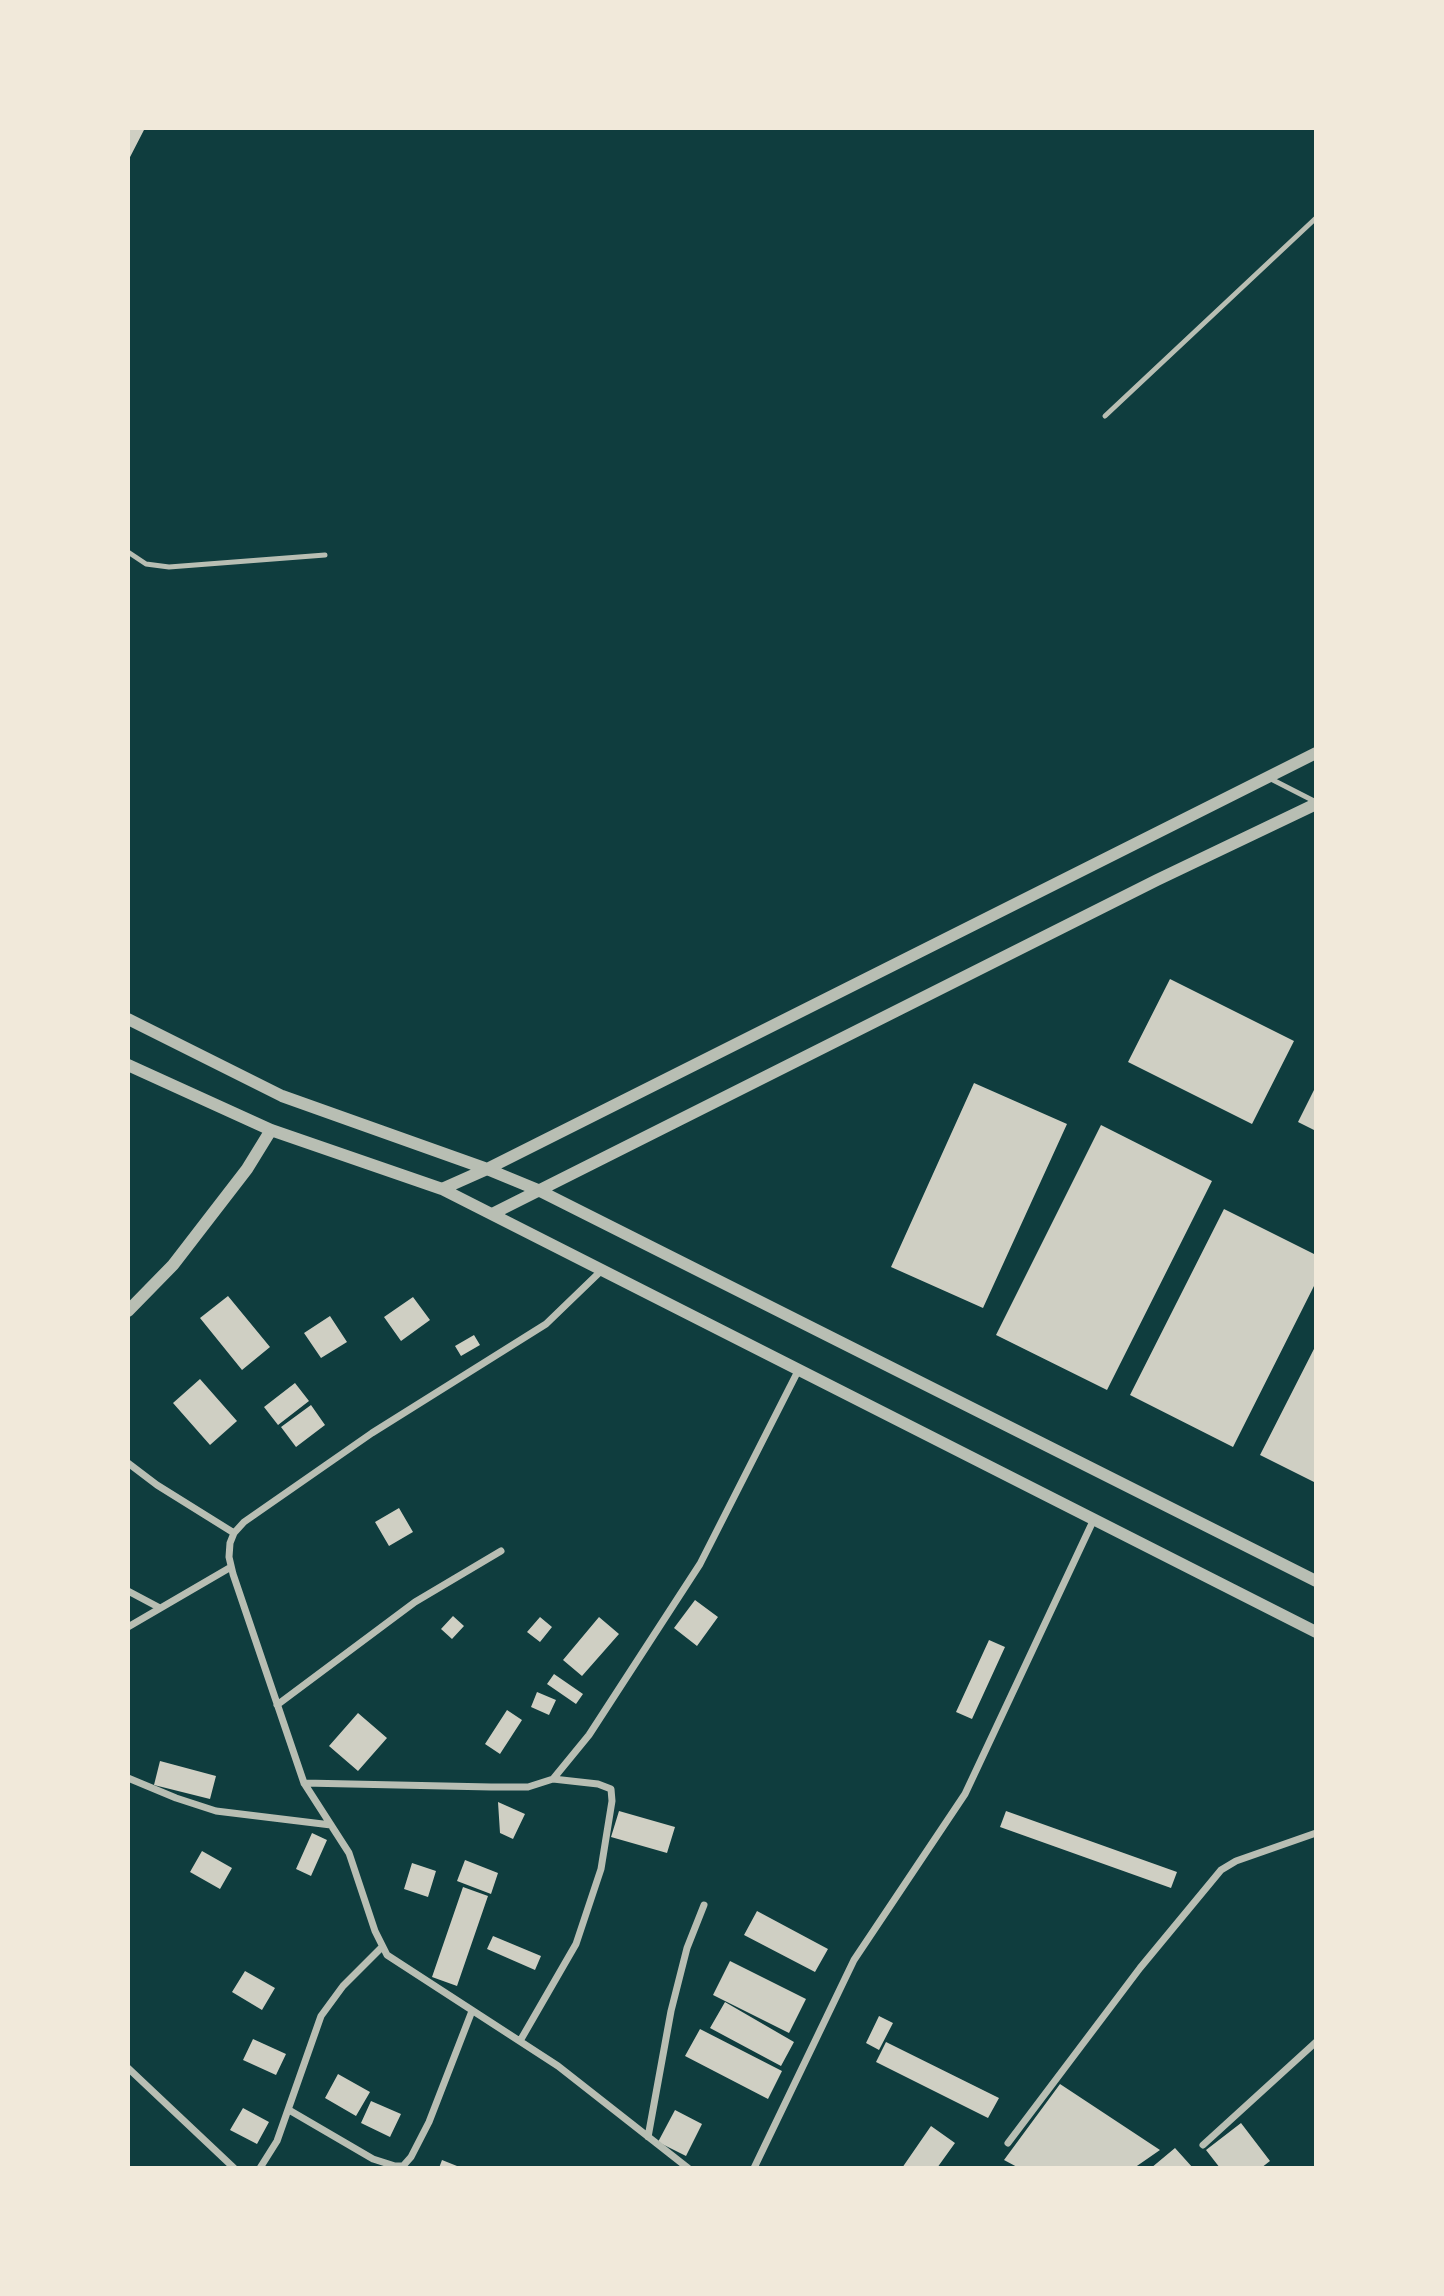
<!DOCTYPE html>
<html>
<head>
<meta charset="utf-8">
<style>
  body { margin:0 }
  #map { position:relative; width:1444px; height:2296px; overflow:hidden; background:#0f3d3e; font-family:Montserrat,sans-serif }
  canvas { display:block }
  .frame { position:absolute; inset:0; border:130px solid #f1e9da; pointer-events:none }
</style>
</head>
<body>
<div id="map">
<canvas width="1444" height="2296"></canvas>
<div class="frame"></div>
</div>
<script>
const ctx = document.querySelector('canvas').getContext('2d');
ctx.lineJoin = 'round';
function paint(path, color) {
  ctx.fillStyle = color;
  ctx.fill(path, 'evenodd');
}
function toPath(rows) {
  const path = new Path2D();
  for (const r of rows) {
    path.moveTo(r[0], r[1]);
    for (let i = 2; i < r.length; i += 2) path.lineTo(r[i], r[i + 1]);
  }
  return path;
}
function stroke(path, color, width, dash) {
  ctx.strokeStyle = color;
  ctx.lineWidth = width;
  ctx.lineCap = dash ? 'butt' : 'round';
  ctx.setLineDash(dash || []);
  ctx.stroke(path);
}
const building = toPath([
  [128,128,145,128,128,161],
  [1170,979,1294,1041,1252,1124,1128,1062],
  [974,1083,1067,1124,983,1308,891,1267],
  [1316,1086,1316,1131,1298,1122],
  [1101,1125,1212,1181,1107,1390,996,1335],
  [1224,1209,1316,1255,1316,1282,1233,1447,1130,1395],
  [228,1296,270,1347,242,1370,200,1318],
  [413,1297,430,1320,401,1341,384,1317],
  [330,1316,347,1342,321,1358,304,1333],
  [474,1335,480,1345,461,1356,455,1346],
  [1316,1345,1316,1483,1260,1455],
  [200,1379,237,1421,210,1445,173,1403],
  [295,1383,309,1401,278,1425,264,1407],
  [311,1405,325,1425,296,1447,281,1427],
  [399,1508,413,1532,389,1546,375,1522],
  [695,1600,718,1617,697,1646,674,1628],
  [453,1616,464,1626,452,1639,441,1629],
  [540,1617,552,1627,540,1642,527,1632],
  [599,1617,619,1634,582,1676,563,1660],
  [989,1640,1005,1647,972,1719,956,1712],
  [554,1674,583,1694,576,1704,547,1684],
  [537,1692,556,1700,549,1715,531,1707],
  [507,1710,522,1720,500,1754,485,1744],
  [358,1713,387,1738,358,1771,329,1746],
  [160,1761,216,1776,210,1799,154,1785],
  [498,1802,525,1814,513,1839,500,1833],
  [619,1811,675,1827,667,1853,611,1837],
  [1006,1811,1177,1872,1171,1888,1000,1827],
  [312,1833,327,1840,311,1876,296,1869],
  [202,1851,232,1868,220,1889,190,1872],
  [465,1860,498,1873,491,1894,457,1881],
  [412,1863,436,1871,428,1897,404,1889],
  [463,1887,488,1896,457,1986,432,1977],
  [757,1911,828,1949,815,1972,744,1935],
  [493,1936,541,1956,535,1970,487,1949],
  [730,1961,806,1999,789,2033,713,1995],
  [245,1971,275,1988,262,2010,232,1992],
  [725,2002,794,2042,781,2066,710,2028],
  [879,2016,893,2023,879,2050,866,2043],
  [700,2029,782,2071,768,2099,685,2056],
  [253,2039,286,2054,276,2075,243,2060],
  [886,2042,999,2098,988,2118,876,2062],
  [338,2074,370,2092,356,2116,325,2098],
  [1060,2084,1160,2150,1134,2168,1019,2168,1004,2160],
  [371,2101,401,2114,390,2137,361,2123],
  [243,2108,269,2122,257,2144,230,2130],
  [675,2110,702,2124,686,2156,658,2142],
  [1241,2123,1270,2161,1261,2168,1220,2168,1206,2150],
  [931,2126,955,2143,937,2168,902,2168],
  [1175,2148,1193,2168,1151,2168],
  [442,2160,462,2168,439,2168]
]);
const service = toPath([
  [1105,416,1316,218],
  [128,552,146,564,169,567,325,555],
  [1269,778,1316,802]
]);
const minor = toPath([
  [602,1270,546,1324,372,1433,244,1522,234,1533,230,1543,229,1557,233,1574,304,1783,349,1853,375,1931,387,1955,558,2066,688,2168],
  [128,1463,157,1485,234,1533],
  [128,1591,160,1608],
  [128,1627,231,1567],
  [277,1705,415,1602,501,1551],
  [128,1778,176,1798,216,1811,331,1825],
  [553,1779,589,1735,700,1564,799,1369],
  [304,1783,491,1787,528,1787,553,1779,598,1784,611,1789,612,1801,601,1869,576,1944,520,2041],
  [128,2068,234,2168],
  [289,2110,373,2159,395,2166,403,2166,411,2157,429,2122,472,2011],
  [648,2137,671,2011,687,1948,704,1905],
  [1008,2143,1140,1968,1221,1870,1236,1861,1316,1833],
  [1203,2145,1316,2042],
  [260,2168,277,2141,321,2016,343,1986,382,1947],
  [754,2168,854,1960,965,1794,1094,1519]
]);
const tertiary = toPath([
  [128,1019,282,1096,487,1169,538,1190,1316,1581],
  [128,1065,271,1130,442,1189,1316,1632],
  [442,1189,487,1169,1316,753],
  [492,1214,1157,880,1316,804],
  [128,1311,173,1265,247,1169,271,1130]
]);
paint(building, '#cfcfc3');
stroke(service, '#b8beb3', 5);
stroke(minor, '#b8beb3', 7);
stroke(tertiary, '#b8beb3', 12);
</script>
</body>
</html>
